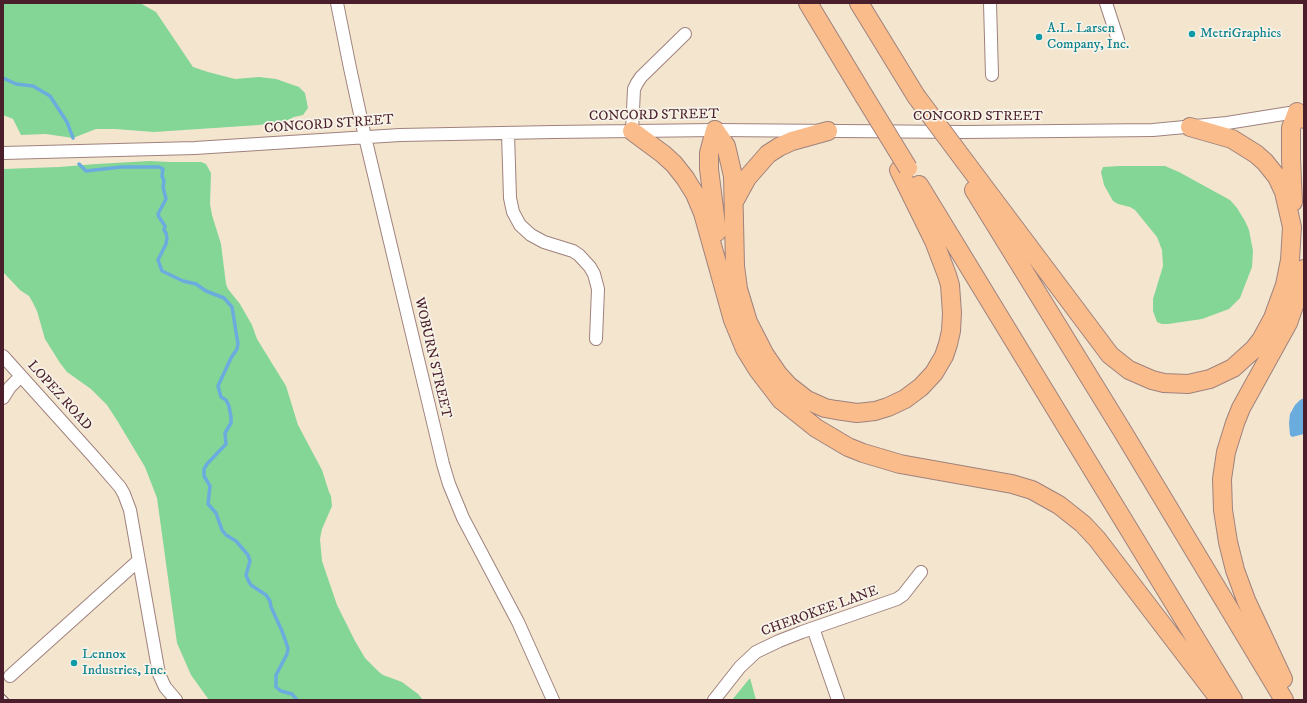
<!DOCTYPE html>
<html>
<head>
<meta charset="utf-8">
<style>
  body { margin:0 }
  #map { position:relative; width:1307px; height:703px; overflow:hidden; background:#f4e5cf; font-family:"IM FELL DW Pica",serif }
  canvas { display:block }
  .frame { position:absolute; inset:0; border:4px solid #4a1f2b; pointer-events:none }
</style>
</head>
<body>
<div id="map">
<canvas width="1307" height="703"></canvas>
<div class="frame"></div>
</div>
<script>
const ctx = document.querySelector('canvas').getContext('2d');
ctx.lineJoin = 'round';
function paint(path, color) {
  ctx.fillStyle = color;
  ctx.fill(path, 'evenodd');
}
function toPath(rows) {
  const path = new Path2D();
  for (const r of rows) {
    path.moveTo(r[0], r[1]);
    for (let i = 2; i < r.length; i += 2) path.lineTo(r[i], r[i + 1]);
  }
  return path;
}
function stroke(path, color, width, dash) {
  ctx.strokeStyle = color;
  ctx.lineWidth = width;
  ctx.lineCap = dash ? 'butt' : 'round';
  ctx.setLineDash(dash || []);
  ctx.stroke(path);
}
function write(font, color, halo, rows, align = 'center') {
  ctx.font = font + ' "IM FELL DW Pica",serif';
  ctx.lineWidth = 3.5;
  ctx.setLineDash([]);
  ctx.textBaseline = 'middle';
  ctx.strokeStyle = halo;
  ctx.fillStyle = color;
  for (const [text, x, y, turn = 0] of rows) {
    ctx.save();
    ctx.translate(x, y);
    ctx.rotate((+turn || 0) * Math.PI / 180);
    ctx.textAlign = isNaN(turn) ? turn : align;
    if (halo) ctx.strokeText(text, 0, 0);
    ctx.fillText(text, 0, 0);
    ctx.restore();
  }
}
const green = toPath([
  [3,3,140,3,156,12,193,67,208,72,235,79,259,77,276,79,299,87,305,93,308,108,303,115,294,117,286,121,259,125,154,132,115,129,96,129,73,138,46,134,21,135,13,119,3,115],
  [150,161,170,162,201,162,206,164,211,173,210,204,212,215,221,244,226,284,228,289,240,304,252,325,257,339,286,386,298,425,322,470,329,492,331,496,332,506,322,529,320,539,322,561,337,605,355,641,365,658,379,672,383,675,402,682,418,694,423,700,209,700,191,675,177,643,157,498,145,467,118,422,107,405,91,389,67,372,60,363,45,339,37,311,32,301,29,296,20,290,3,272,3,169,59,167,96,164],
  [1120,166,1165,166,1179,172,1230,200,1237,208,1245,221,1249,230,1253,251,1252,267,1240,298,1229,309,1202,319,1168,324,1162,324,1157,322,1153,311,1153,299,1163,266,1162,250,1157,237,1135,210,1130,207,1118,204,1113,201,1104,185,1101,172,1103,167],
  [750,678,756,700,732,700]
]);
const water = toPath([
  [1304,398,1304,434,1292,437,1290,435,1289,423,1290,414,1295,405,1300,400]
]);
const stream = toPath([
  [3,78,16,84,33,86,50,96,67,122,73,138],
  [79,164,86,171,121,167,159,167,163,169,162,176,164,181,163,187,166,199,158,214,159,217,165,226,164,230,166,233,167,238,166,244,158,260,162,271,183,281,196,284,206,291,224,298,232,307,238,344,237,349,231,358,218,386,221,397,226,400,229,406,231,417,231,423,225,433,226,444,207,464,204,469,204,476,210,486,208,504,216,513,222,530,226,535,236,541,248,555,250,561,246,575,248,580,251,585,266,595,270,601,271,607,282,631,288,648,287,654,276,675,276,687,281,691,292,694,297,700]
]);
const minor = toPath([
  [337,3,350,68,365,137,443,464,449,484,463,518,518,622,553,700],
  [990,3,992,75],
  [1106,3,1118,40],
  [632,131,634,89,637,83,641,77,685,34],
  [508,133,510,198,513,212,520,225,531,235,544,242,573,251,579,255,590,267,594,274,598,289,596,339],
  [3,153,195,148,400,135,553,132,715,130,965,132,1153,130,1227,123,1302,111],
  [3,356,93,456,120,487,124,494,130,510,159,674,165,687,176,700],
  [3,398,10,387,21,376],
  [813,628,838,700],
  [10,676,138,561],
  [714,700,740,667,756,652,779,641,802,632,897,599,903,595,921,572]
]);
const highway = toPath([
  [808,3,864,96],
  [859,3,916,96],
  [715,130,726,146,733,176,735,266,738,289,748,322,765,355,778,374,789,386,807,400,825,408,836,410,857,413,875,411,888,407,905,399,921,387,934,373,944,356,948,344,951,331,952,313,950,285,947,275,934,241,899,170],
  [715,130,709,153,709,169,717,232],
  [632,131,663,154,674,164,685,178,695,194,703,213,733,320,745,349,758,370,781,400,816,428,848,447,863,453,900,464,1012,484,1032,490,1059,505,1083,524,1097,539,1220,700],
  [966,163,1110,355,1129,370,1152,380,1164,383,1188,384,1210,379,1233,368,1254,349,1261,340,1273,318,1285,285,1290,260,1292,227,1284,192,1277,177,1265,162,1256,154,1232,139,1190,127],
  [919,185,1233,700],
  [974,190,1123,432,1284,700],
  [735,200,747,178,768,154,779,147,792,141,828,131],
  [1293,202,1291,158,1291,128,1297,112,1304,119],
  [1283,679,1246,600,1235,570,1228,542,1223,510,1222,479,1226,452,1235,423,1241,408,1288,323,1296,300,1304,269]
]);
const rail = toPath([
  [3,696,7,700]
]);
const highwayBridge = toPath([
  [864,96,908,168],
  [916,96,966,163]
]);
const markers = [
  [1192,34,4,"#0f9aa8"],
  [1039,37,4,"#0f9aa8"],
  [74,663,4,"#0f9aa8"]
];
const cultureNames = [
  ["A.L. Larsen",1047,29],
  ["Company, Inc.",1047,45],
  ["MetriGraphics",1200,34],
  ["Lennox",82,655],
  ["Industries, Inc.",82,671]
];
const streetNames = [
  ["CONCORD STREET",654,116,-1],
  ["CONCORD STREET",978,117],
  ["CONCORD STREET",329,125,-4],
  ["WOBURN STREET",432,358,77],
  ["LOPEZ ROAD",59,396,48],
  ["CHEROKEE LANE",820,612,-20]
];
paint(green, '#84d697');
paint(water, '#6aacde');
stroke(stream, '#6aacde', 3.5);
stroke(minor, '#9f827d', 14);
stroke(highway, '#9f827d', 20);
stroke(minor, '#fff', 12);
stroke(highway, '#fabc8b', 18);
stroke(rail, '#4a1f2b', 4.5);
stroke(rail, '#f7f3e8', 3, [9]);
stroke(highwayBridge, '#9f827d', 20, []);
stroke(highwayBridge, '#fabc8b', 18);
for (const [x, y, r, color] of markers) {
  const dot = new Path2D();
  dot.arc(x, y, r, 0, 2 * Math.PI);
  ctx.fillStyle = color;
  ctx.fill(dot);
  stroke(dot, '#f7f3e8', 1.5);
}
write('14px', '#0d838f', '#f7f3e8', cultureNames, 'left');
write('14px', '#4a1f2b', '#f7f3e8', streetNames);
</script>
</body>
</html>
